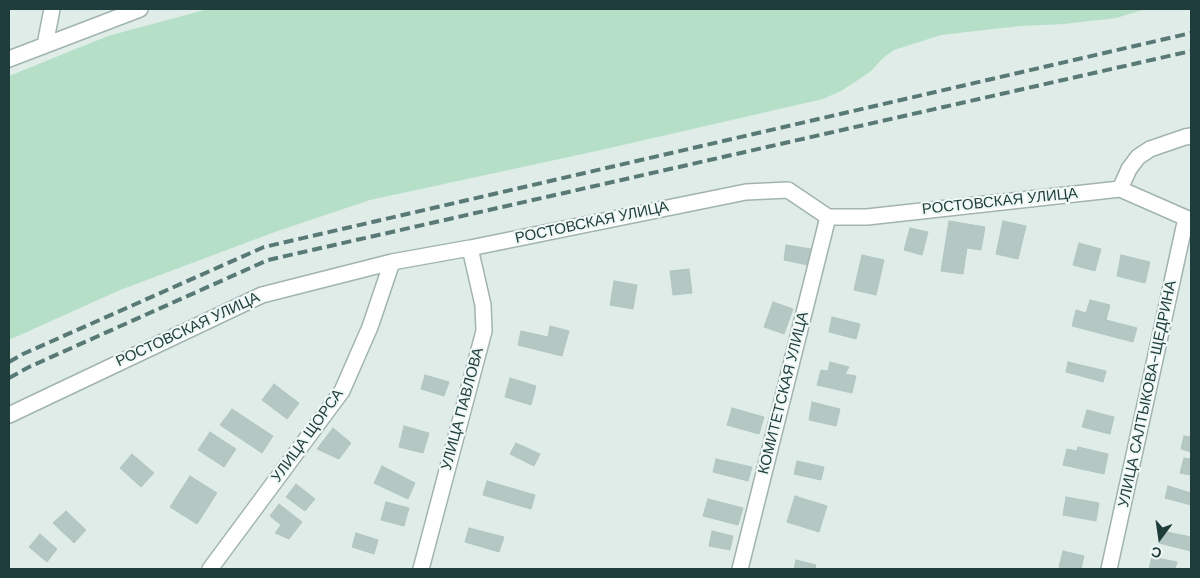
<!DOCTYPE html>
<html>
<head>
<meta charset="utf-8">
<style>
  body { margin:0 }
  #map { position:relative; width:1200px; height:578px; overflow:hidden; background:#dfece8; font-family:"DM Sans",sans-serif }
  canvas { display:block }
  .frame { position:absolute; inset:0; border:10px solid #1e3d3a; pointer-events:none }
  .north { position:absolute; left:1135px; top:513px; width:50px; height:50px; -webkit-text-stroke:4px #eff8f5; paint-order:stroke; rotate:194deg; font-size:14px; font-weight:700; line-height:20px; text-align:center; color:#1e3d3a }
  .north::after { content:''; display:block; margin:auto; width:18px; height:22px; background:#1e3d3a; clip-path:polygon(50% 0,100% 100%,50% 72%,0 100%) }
</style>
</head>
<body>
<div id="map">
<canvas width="1200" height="578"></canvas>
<div class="frame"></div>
<div class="north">С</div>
</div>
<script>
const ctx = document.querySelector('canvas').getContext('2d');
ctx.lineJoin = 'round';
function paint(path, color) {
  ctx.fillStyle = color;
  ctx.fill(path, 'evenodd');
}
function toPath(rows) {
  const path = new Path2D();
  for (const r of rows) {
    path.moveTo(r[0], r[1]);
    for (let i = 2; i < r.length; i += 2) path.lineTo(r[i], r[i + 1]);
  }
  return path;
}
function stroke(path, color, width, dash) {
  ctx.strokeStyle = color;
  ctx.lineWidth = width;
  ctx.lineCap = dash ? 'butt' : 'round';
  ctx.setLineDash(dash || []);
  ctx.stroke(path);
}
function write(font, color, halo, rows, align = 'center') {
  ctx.font = font + ' "DM Sans",sans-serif';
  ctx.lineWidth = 4.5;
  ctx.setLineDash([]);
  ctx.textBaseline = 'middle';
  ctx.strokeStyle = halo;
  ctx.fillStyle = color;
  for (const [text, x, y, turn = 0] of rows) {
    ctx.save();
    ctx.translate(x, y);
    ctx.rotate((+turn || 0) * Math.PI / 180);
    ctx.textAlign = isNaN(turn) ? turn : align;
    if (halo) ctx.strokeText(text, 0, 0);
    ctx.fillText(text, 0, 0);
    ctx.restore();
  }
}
const green = toPath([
  [208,9,1146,9,1116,18,1064,24,1020,26,941,35,894,50,883,58,871,71,858,80,841,91,823,99,601,150,370,200,272,233,120,290,9,340,9,76,108,36]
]);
const building = toPath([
  [949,221,985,227,981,250,967,248,963,274,941,271,949,221],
  [1003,221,1026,226,1018,259,996,254,1003,221],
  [910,228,928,232,922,255,904,250,910,228],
  [1079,243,1101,249,1095,271,1073,265,1079,243],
  [786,245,811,249,808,265,784,260,786,245],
  [862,255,884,260,876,295,854,290,862,255],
  [1121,255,1150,262,1145,283,1117,276,1121,255],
  [689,269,692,293,673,295,670,271,689,269],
  [614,281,637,285,633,309,610,305,614,281],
  [1090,300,1110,305,1106,320,1137,328,1133,342,1072,326,1076,310,1086,313,1090,300],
  [773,302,793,309,784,334,764,327,773,302],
  [832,317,860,324,856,339,829,332,832,317],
  [550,326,569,331,562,356,518,345,521,331,548,337,550,326],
  [830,362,849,367,845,374,856,376,852,393,817,385,821,370,828,371,830,362],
  [1068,362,1106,371,1103,382,1066,372,1068,362],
  [425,375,449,382,444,396,421,389,425,375],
  [510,378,536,386,531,405,505,397,510,378],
  [274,384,299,403,287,419,262,400,274,384],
  [812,402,840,409,836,426,809,420,812,402],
  [732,408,764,417,759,434,727,425,732,408],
  [232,409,273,436,262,453,220,425,232,409],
  [1087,410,1114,417,1110,434,1082,427,1087,410],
  [404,426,429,433,423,453,399,447,404,426],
  [333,428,351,443,339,459,317,449,333,428],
  [210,432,236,449,224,467,198,450,210,432],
  [1184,436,1191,437,1191,452,1181,449,1184,436],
  [516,443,540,454,534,466,510,454,516,443],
  [1078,447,1108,454,1104,474,1063,465,1067,449,1077,451,1078,447],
  [132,454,154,473,141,487,120,468,132,454],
  [1184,458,1191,459,1191,475,1180,473,1184,458],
  [716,459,752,467,748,481,713,472,716,459],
  [797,461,824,467,821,480,794,474,797,461],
  [382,466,415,483,408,499,374,483,382,466],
  [190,476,217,493,197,524,170,507,190,476],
  [487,481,535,495,531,509,483,495,487,481],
  [296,484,315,499,305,511,286,497,296,484],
  [1168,486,1191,493,1191,505,1165,498,1168,486],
  [795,496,827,506,819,532,787,522,795,496],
  [1066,497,1099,503,1096,521,1063,515,1066,497],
  [708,499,743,508,738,525,703,516,708,499],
  [386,502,409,508,404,526,381,520,386,502],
  [279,504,302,522,289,539,275,533,281,525,270,516,279,504],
  [66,511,86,530,74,543,53,523,66,511],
  [469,528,504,537,499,552,465,542,469,528],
  [712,531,733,536,730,550,709,546,712,531],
  [1162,531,1191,537,1191,551,1159,543,1162,531],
  [356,533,378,540,374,554,352,547,356,533],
  [40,534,57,549,47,562,29,547,40,534],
  [1063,551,1084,556,1081,569,1067,569,1059,567,1063,551],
  [1152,557,1177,562,1175,569,1149,569,1152,557],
  [796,560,816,565,815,569,794,569,796,560]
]);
const street = toPath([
  [45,45,52,9],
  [9,59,140,9],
  [1120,189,1129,169,1138,157,1150,149,1185,137,1191,136],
  [9,415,262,295,392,262,470,248,746,192,788,190,828,217,867,217,1120,189,1186,218,1191,219],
  [210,569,342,391,370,327,392,262],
  [421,569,484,331,483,305,470,248],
  [740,569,828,217],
  [1109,569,1186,218]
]);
const rail = toPath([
  [9,362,23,354,264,247,1191,33],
  [9,378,29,367,268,260,1191,51]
]);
const streetNames = [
  ["РОСТОВСКАЯ УЛИЦА",1000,202,-6],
  ["РОСТОВСКАЯ УЛИЦА",592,223,-12],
  ["РОСТОВСКАЯ УЛИЦА",188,330,-25],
  ["КОМИТЕТСКАЯ УЛИЦА",784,393,-76],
  ["УЛИЦА САЛТЫКОВА-ЩЕДРИНА",1148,394,-78],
  ["УЛИЦА ПАВЛОВА",463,409,-75],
  ["УЛИЦА ЩОРСА",308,436,-54]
];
paint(green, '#b5e0c7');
paint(building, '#b4c7c2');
stroke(building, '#b1c6c1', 1);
stroke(street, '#a1b4b0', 18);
stroke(street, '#fff', 15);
stroke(rail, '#587976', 4, [10, 5]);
write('15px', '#1e3d3a', '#eff8f5', streetNames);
</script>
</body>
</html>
